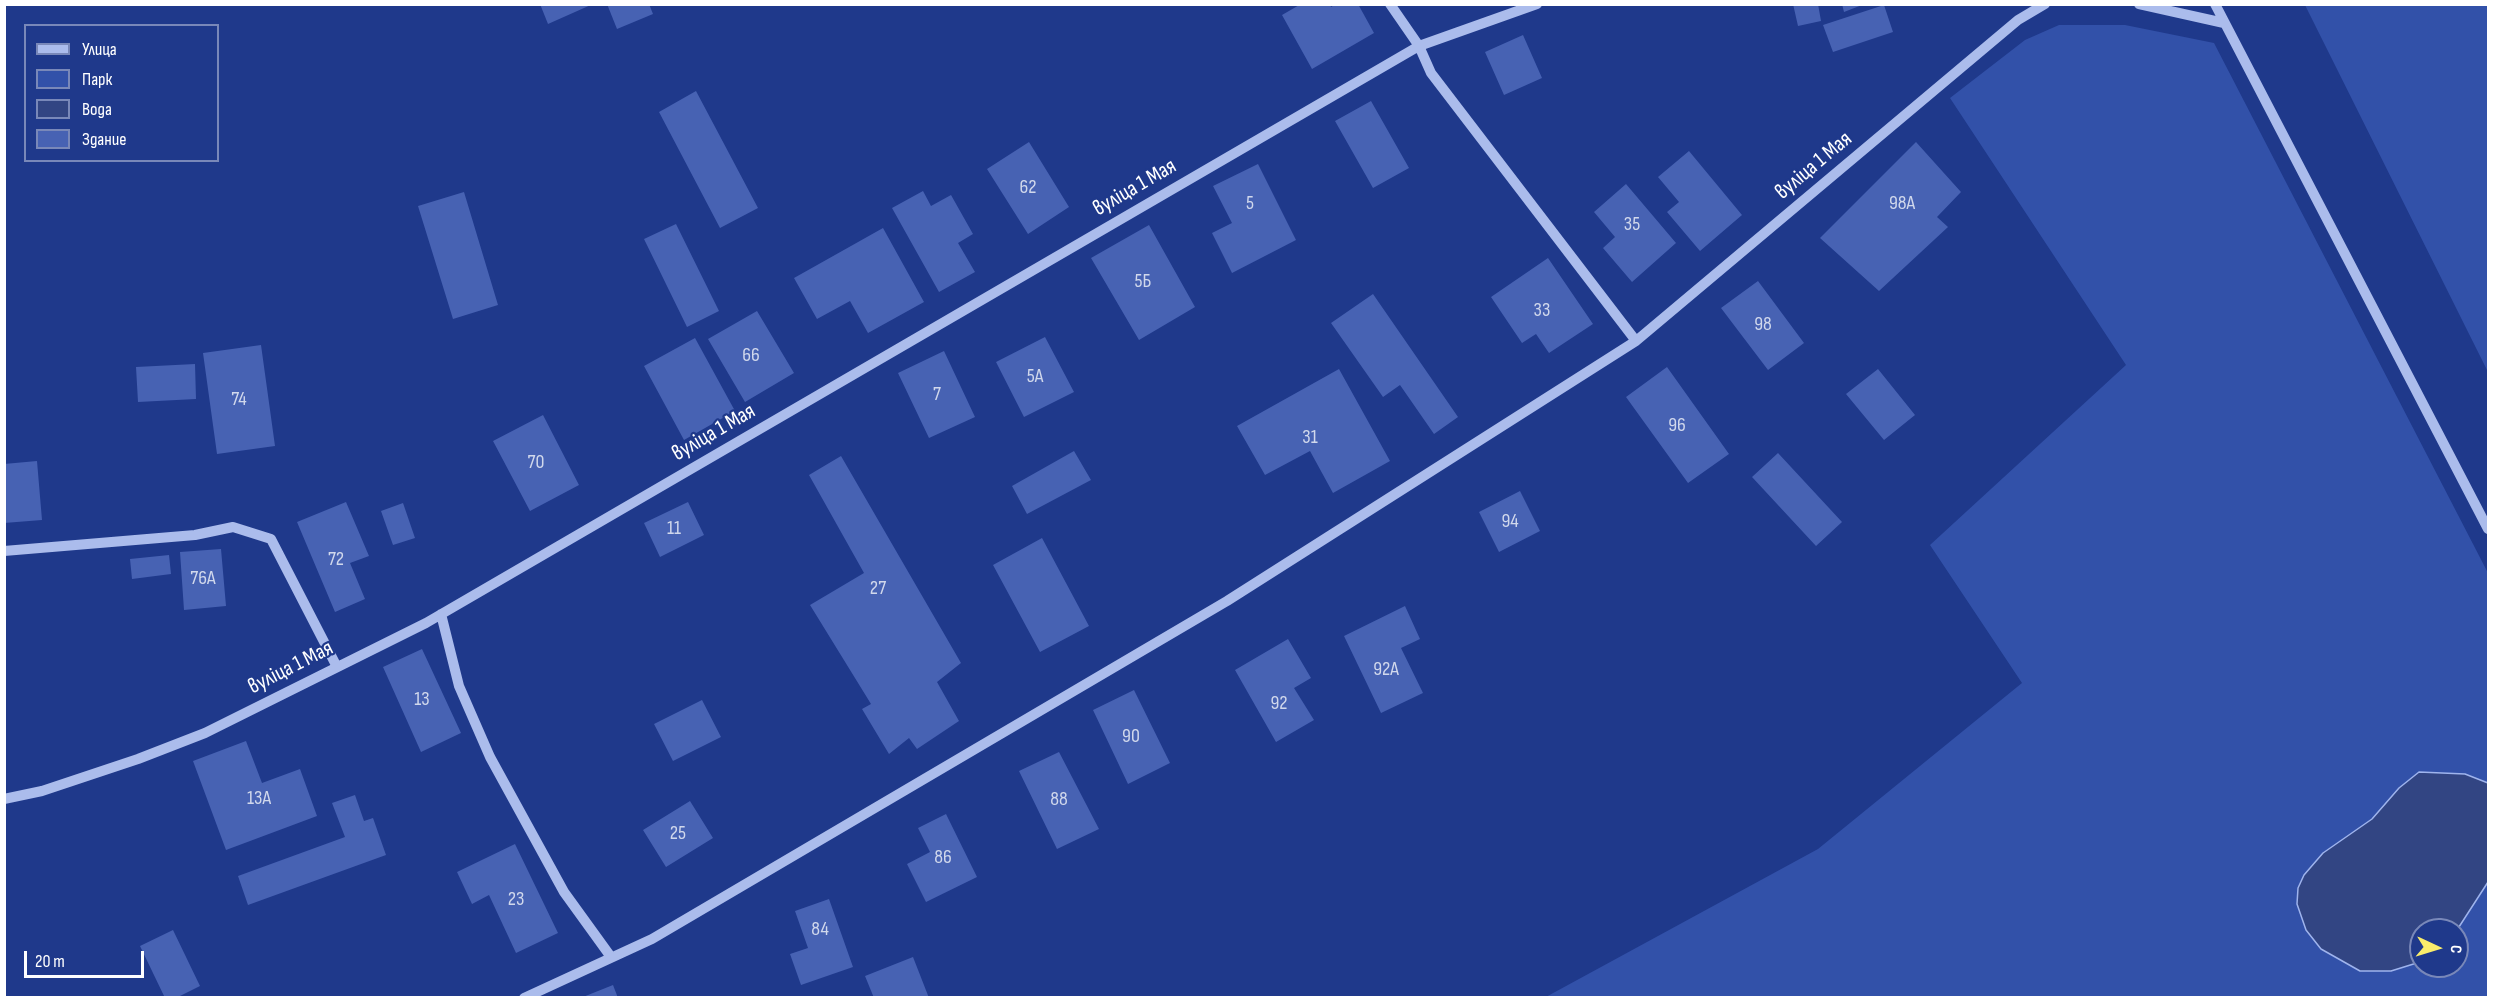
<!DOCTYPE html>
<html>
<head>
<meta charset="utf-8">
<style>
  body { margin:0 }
  #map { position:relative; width:2493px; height:1002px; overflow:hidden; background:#1f398b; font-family:"Sofia Sans Condensed",sans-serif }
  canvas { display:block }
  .frame { position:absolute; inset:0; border:6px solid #fff; pointer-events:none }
  .legend { position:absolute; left:24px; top:24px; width:195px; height:138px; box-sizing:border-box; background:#1f398b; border:2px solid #7988b9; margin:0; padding:8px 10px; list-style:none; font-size:18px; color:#fff }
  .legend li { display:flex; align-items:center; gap:12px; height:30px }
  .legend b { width:30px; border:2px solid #7988b9 }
  .north { position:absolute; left:2409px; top:918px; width:60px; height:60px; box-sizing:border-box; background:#1f398b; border:2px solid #7988b9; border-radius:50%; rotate:94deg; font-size:16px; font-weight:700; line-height:24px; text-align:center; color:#fff }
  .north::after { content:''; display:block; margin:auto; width:21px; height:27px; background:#faed6b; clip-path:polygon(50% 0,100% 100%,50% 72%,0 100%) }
  .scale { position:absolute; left:24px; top:951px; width:120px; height:27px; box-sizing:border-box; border:3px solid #fff; border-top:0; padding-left:8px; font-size:18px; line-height:21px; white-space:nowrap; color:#fff; -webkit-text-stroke:4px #1f398b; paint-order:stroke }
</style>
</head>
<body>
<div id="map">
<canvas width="2493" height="1002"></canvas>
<div class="frame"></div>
<ul class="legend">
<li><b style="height:8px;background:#abbcec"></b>Улица</li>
<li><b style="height:16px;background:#3251a9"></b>Парк</li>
<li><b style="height:16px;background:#324583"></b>Вода</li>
<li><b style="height:16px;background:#4762b3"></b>Здание</li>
</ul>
<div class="north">С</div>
<div class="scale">20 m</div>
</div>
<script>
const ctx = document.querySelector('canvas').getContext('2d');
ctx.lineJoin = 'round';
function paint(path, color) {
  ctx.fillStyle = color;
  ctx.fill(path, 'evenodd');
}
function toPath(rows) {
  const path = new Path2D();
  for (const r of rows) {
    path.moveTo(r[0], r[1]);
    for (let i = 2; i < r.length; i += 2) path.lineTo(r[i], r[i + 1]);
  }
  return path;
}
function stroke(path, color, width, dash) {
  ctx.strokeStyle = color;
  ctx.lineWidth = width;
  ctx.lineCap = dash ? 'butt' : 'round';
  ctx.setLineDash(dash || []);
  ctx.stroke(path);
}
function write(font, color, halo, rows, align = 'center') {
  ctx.font = font + ' "Sofia Sans Condensed",sans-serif';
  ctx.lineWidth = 4.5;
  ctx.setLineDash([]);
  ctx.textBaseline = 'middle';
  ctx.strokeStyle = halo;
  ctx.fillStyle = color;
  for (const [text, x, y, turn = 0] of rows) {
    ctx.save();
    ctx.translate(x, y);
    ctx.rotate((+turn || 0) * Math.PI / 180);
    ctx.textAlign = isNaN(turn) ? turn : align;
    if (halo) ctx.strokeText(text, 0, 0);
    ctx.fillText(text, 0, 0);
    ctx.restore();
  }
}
const green = toPath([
  [2305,5,2488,5,2488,372],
  [2059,25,2125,25,2214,43,2488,573,2488,997,1544,998,1818,849,2022,683,1930,545,2126,365,1950,98,2025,40],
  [2421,930,2457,930,2457,966,2421,966]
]);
const water = toPath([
  [2419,772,2465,774,2488,783,2488,882,2457,930,2421,930,2420,962,2391,971,2360,971,2321,949,2306,930,2297,904,2298,888,2304,875,2323,853,2372,819,2399,788,2419,772]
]);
const building = toPath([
  [540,4,593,4,548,24],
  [607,4,649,4,653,14,617,29],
  [1301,4,1330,4,1331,7,1336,4,1358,4,1374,33,1312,69,1282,15],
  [1793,4,1818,4,1821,21,1798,26],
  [1842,4,1862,4,1862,5,1844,12],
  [1884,5,1893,32,1833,52,1823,25],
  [1523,35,1542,78,1504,95,1485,52],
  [696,91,758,208,720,228,659,112],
  [1371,101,1409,168,1373,188,1335,121],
  [1029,142,1069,207,1028,234,987,169],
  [1916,142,1961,192,1937,217,1948,227,1879,291,1820,238],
  [1689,151,1742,215,1700,251,1667,212,1679,202,1658,177],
  [1258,164,1296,240,1232,273,1212,233,1232,223,1213,186],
  [1626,184,1676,243,1632,282,1603,248,1615,237,1594,212],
  [923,191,931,206,951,195,973,234,958,243,975,272,939,292,892,208],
  [464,192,498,305,453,319,418,206],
  [676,224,719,311,687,327,644,239],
  [1149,225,1195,307,1139,340,1091,258],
  [883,228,924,302,868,333,850,301,817,319,794,278],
  [1548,258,1593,324,1549,353,1536,334,1522,343,1491,297],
  [1758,281,1804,343,1768,370,1721,308],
  [1373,294,1458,417,1434,434,1400,385,1383,397,1331,323],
  [757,311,794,373,745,402,708,339],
  [1045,337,1074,392,1024,417,996,362],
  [695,338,735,411,684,440,644,366],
  [261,345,275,446,217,454,203,353],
  [944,351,975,417,929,438,898,373],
  [195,364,196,399,138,402,136,367],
  [1667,367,1729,454,1688,483,1626,397],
  [1339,369,1390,461,1333,493,1310,451,1265,475,1237,426],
  [1878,369,1915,415,1884,440,1846,394],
  [543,415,579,485,530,511,493,441],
  [1074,451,1091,480,1027,514,1012,486],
  [1778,453,1842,522,1816,546,1752,477],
  [841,456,961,663,937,682,959,721,917,749,909,738,889,754,862,709,871,704,810,605,864,573,809,475],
  [37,461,42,520,4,523,4,464],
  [1520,491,1540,531,1499,552,1479,512],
  [346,502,369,556,350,563,365,599,335,612,297,522],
  [688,502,704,535,660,557,644,523],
  [403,503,415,538,393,545,381,511],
  [1042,538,1089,626,1040,652,993,565],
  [221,549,226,606,184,610,180,552],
  [169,555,171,574,132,579,130,559],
  [1405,606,1420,639,1401,648,1423,693,1381,713,1344,636],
  [1288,639,1311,678,1294,688,1314,720,1276,742,1235,670],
  [422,649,461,733,421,752,383,667],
  [1134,690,1170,763,1128,784,1093,710],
  [702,700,721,737,673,761,654,724],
  [246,741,262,783,300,769,317,816,226,850,193,761],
  [1059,752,1099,829,1057,849,1019,771],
  [355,795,364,821,373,818,386,855,248,905,238,876,345,837,332,803],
  [690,801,713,838,666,867,643,830],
  [946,814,977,877,926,902,907,864,930,852,918,828],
  [515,844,558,933,516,953,489,895,472,904,457,872],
  [829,899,853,967,801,985,790,954,808,948,795,911],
  [173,930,200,986,176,998,165,998,140,946],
  [913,957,929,998,874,998,865,976],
  [613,985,618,998,583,998,583,997]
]);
const minor = toPath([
  [1390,4,1419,46,1431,73,1636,341],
  [2139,4,2224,23],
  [2215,4,2488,529],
  [4,551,195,535,233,527,271,539,337,667],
  [441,614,459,686,490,757,564,892,611,957],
  [4,799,42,791,138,759,205,733,426,623,1419,46,1537,4],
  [524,998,652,939,1227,601,1636,341,2018,20,2045,4]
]);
const numberNames = [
  ["62",1028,188],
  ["5",1250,204],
  ["98А",1902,204],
  ["35",1632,225],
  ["5Б",1143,282],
  ["33",1542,311],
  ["98",1763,325],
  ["66",751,356],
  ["5А",1035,377],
  ["7",937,395],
  ["74",239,400],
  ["96",1677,426],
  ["31",1310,438],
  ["70",536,463],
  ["94",1510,522],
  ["11",674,529],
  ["72",336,560],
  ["76А",203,579],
  ["27",878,589],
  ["92А",1386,670],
  ["13",422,700],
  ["92",1279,704],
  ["90",1131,737],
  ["13А",259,799],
  ["88",1059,800],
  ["25",678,834],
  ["86",943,858],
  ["23",516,900],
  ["84",820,930]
];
const streetNames = [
  ["вуліца 1 Мая",1814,166,-40],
  ["вуліца 1 Мая",1135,188,-30],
  ["вуліца 1 Мая",714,433,-30],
  ["вуліца 1 Мая",291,668,-27]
];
paint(green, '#3251a9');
paint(water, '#324583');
stroke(water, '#9fb4ed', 1.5);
paint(building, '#4762b3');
stroke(minor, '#abbcec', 10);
write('20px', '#d1d8ec', null, numberNames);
write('22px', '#fff', '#1f398b', streetNames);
</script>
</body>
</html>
